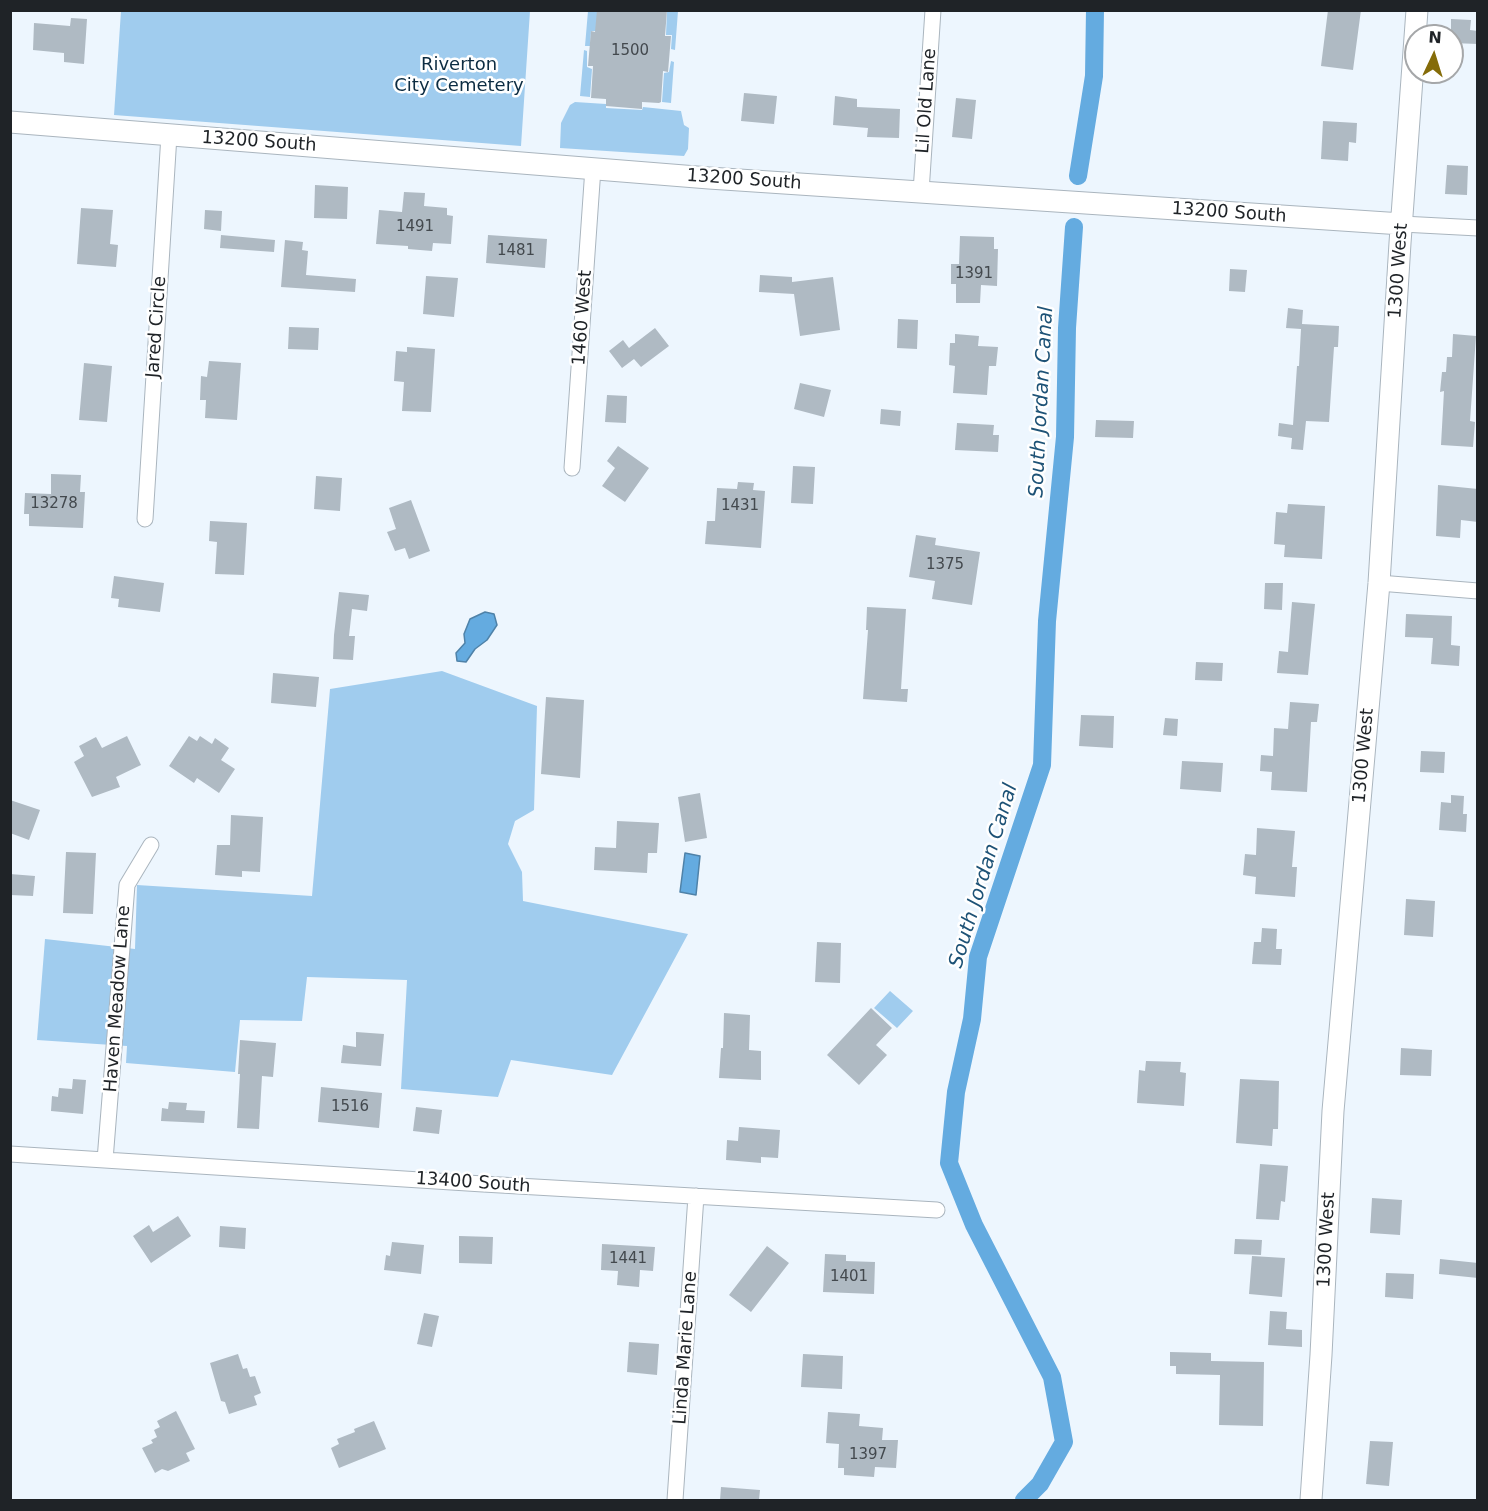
<!DOCTYPE html>
<html>
<head>
<meta charset="utf-8">
<style>
  body { margin:0 }
  #map { position:relative; width:1488px; height:1511px; overflow:hidden; background:#edf6fe; font-family:"DejaVu Sans",sans-serif }
  canvas { display:block }
  .frame { position:absolute; inset:0; border:12px solid #1f2327; pointer-events:none }
  .north { position:absolute; left:1404px; top:24px; width:60px; height:60px; box-sizing:border-box; background:#fff; border:2px solid #a5a7a9; border-radius:50%; rotate:4deg; font-size:16px; font-weight:700; line-height:24px; text-align:center; color:#1f2327 }
  .north::after { content:''; display:block; margin:auto; width:21px; height:27px; background:#856c09; clip-path:polygon(50% 0,100% 100%,50% 72%,0 100%) }
</style>
</head>
<body>
<div id="map">
<canvas width="1488" height="1511"></canvas>
<div class="frame"></div>
<div class="north">N</div>
</div>
<script>
const ctx = document.querySelector('canvas').getContext('2d');
ctx.lineJoin = 'round';
function paint(path, color) {
  ctx.fillStyle = color;
  ctx.fill(path, 'evenodd');
}
function toPath(rows) {
  const path = new Path2D();
  for (const r of rows) {
    path.moveTo(r[0], r[1]);
    for (let i = 2; i < r.length; i += 2) path.lineTo(r[i], r[i + 1]);
  }
  return path;
}
function stroke(path, color, width, dash) {
  ctx.strokeStyle = color;
  ctx.lineWidth = width;
  ctx.lineCap = dash ? 'butt' : 'round';
  ctx.setLineDash(dash || []);
  ctx.stroke(path);
}
function write(font, color, halo, rows, align = 'center') {
  ctx.font = font + ' "DejaVu Sans",sans-serif';
  ctx.lineWidth = 5;
  ctx.setLineDash([]);
  ctx.textBaseline = 'middle';
  ctx.strokeStyle = halo;
  ctx.fillStyle = color;
  for (const [text, x, y, turn = 0] of rows) {
    ctx.save();
    ctx.translate(x, y);
    ctx.rotate((+turn || 0) * Math.PI / 180);
    ctx.textAlign = isNaN(turn) ? turn : align;
    if (halo) ctx.strokeText(text, 0, 0);
    ctx.fillText(text, 0, 0);
    ctx.restore();
  }
}
const green = toPath([
  [121,11,530,11,521,146,114,115],
  [588,11,598,11,596,31,591,31,590,46,585,46],
  [667,11,678,11,675,50,671,49,672,35,666,35],
  [584,50,587,51,587,67,592,69,590,97,580,96],
  [671,61,674,62,671,103,662,102,664,73,669,72],
  [575,102,606,104,606,108,642,110,643,107,681,111,684,125,689,128,688,149,684,156,560,148,561,123,570,105],
  [442,671,537,706,534,810,515,821,508,844,522,872,523,901,688,934,612,1075,511,1060,498,1097,401,1089,407,980,307,977,302,1021,240,1020,235,1072,126,1063,127,1046,37,1040,45,939,135,949,137,885,312,896,330,689],
  [890,991,913,1011,897,1028,874,1008]
]);
const water = toPath([
  [485,612,494,614,497,625,487,640,475,649,466,662,457,661,456,653,465,643,464,634,470,619,485,612],
  [685,853,700,856,696,895,680,892,685,853]
]);
const canal = toPath([
  [1078,176,1094,76,1095,10],
  [1024,1500,1040,1484,1064,1442,1052,1377,974,1225,949,1163,956,1092,972,1019,978,957,1042,765,1047,621,1065,437,1067,328,1074,227]
]);
const building = toPath([
  [597,10,667,10,665,36,671,36,668,72,663,71,661,102,659,103,642,102,642,109,606,106,606,99,591,98,593,66,588,66,591,31,595,32],
  [1328,10,1361,10,1353,70,1321,66],
  [71,18,87,19,84,64,64,62,64,53,33,50,34,23,70,26],
  [1451,19,1471,20,1470,30,1478,31,1478,44,1452,43,1452,36,1451,36],
  [744,93,777,96,774,124,741,121],
  [835,96,857,99,857,107,900,109,899,138,867,137,868,128,833,125],
  [956,98,976,100,972,139,952,137],
  [1323,121,1357,123,1356,143,1349,142,1348,161,1321,159],
  [1447,165,1468,166,1467,195,1445,194],
  [315,185,348,187,347,219,314,218],
  [404,192,425,193,424,206,447,208,447,215,453,216,451,244,433,243,432,251,408,249,408,246,376,244,379,210,402,212],
  [81,208,113,210,110,244,118,245,116,267,77,264],
  [205,210,222,211,221,231,204,229],
  [221,235,275,240,274,252,220,248],
  [488,235,547,239,545,268,486,263],
  [960,236,994,237,994,249,998,249,997,286,981,285,980,303,956,303,956,284,951,284,951,264,959,264],
  [285,240,303,242,302,250,308,251,306,275,356,279,355,292,281,287],
  [1230,269,1247,270,1245,292,1229,291],
  [760,275,792,277,792,282,833,277,840,330,800,336,794,294,759,292],
  [426,276,458,278,454,317,423,314],
  [1288,308,1303,310,1302,324,1339,326,1338,347,1334,347,1329,422,1306,421,1303,450,1291,449,1292,438,1278,436,1279,423,1293,425,1297,366,1299,366,1301,329,1286,328],
  [898,319,918,320,917,349,897,348],
  [289,327,319,328,318,350,288,349],
  [655,328,669,346,641,367,634,359,622,368,609,351,623,340,629,348],
  [955,334,979,336,978,346,998,347,996,366,989,366,987,395,953,393,955,366,949,365,950,343,955,343],
  [1453,334,1476,336,1470,421,1475,422,1473,447,1441,445,1444,391,1440,392,1442,372,1446,372,1447,357,1452,357],
  [407,347,435,349,431,412,402,411,404,382,394,381,396,351,407,352],
  [209,361,241,363,237,420,205,418,206,400,200,400,201,376,207,377],
  [84,363,112,366,107,422,79,420],
  [800,383,831,390,824,417,794,409],
  [607,395,627,396,626,423,605,422],
  [881,409,901,411,900,426,880,424],
  [1096,420,1134,421,1133,438,1095,437],
  [957,423,994,425,993,435,999,435,998,452,955,450],
  [618,446,649,468,625,502,602,486,615,468,607,461],
  [793,466,815,467,813,504,791,503],
  [51,474,81,475,80,492,85,492,83,528,29,526,29,514,24,514,25,493,51,494],
  [316,476,342,478,340,511,314,509],
  [738,482,754,483,753,490,765,491,761,548,705,544,707,521,715,521,717,488,737,489],
  [1438,485,1478,489,1478,522,1461,520,1460,538,1436,536],
  [411,500,430,551,409,559,405,548,395,551,387,532,396,529,389,508],
  [1288,504,1325,506,1322,559,1284,557,1285,545,1274,544,1276,512,1287,513],
  [210,521,247,523,244,575,215,574,217,542,209,541],
  [916,535,936,538,935,545,980,552,972,605,932,599,935,581,909,577],
  [114,576,164,583,160,612,118,607,119,599,111,598],
  [1265,583,1283,583,1282,610,1264,609],
  [339,592,369,595,367,611,352,609,349,636,355,636,353,660,333,659,334,635],
  [1292,602,1315,604,1308,675,1277,673,1279,651,1288,652],
  [867,607,906,609,901,689,908,689,907,702,863,699,868,630,866,630],
  [1406,614,1452,616,1451,645,1460,646,1459,666,1431,664,1433,638,1405,637],
  [1196,662,1223,663,1222,681,1195,680],
  [273,673,319,677,316,707,271,703],
  [546,697,584,700,580,778,541,774],
  [1290,702,1319,704,1317,722,1311,722,1307,792,1271,790,1272,772,1260,771,1261,755,1273,756,1274,728,1288,729],
  [1081,715,1114,716,1113,748,1079,746],
  [1165,718,1178,719,1177,736,1163,735],
  [127,736,141,765,116,777,120,787,92,797,74,762,84,756,79,746,96,737,102,748],
  [189,736,197,741,200,736,212,744,215,738,229,748,221,760,235,769,219,793,197,778,194,783,169,766],
  [1421,751,1445,752,1444,773,1420,772],
  [1182,761,1223,763,1221,792,1180,789],
  [700,793,707,838,685,842,678,797],
  [1451,795,1464,796,1463,814,1467,814,1466,832,1439,830,1441,802,1451,803],
  [10,800,40,810,29,840,10,833],
  [231,815,263,817,260,872,242,871,242,877,215,875,217,845,230,845],
  [617,821,659,823,657,853,648,853,647,873,594,870,595,847,616,848],
  [1257,828,1295,831,1292,867,1297,867,1295,897,1255,894,1256,877,1243,875,1245,854,1256,855],
  [66,852,96,853,93,914,63,913],
  [10,874,35,876,33,896,10,895],
  [1406,899,1435,901,1433,937,1404,935],
  [1262,928,1277,929,1276,949,1282,949,1281,965,1252,964,1254,942,1261,942],
  [817,942,841,943,840,983,815,982],
  [871,1008,892,1028,876,1045,887,1055,859,1085,827,1055],
  [724,1013,750,1015,749,1050,761,1051,761,1080,719,1078,721,1048,723,1048],
  [356,1032,384,1034,381,1066,341,1063,343,1045,356,1047],
  [240,1040,276,1043,273,1077,262,1076,259,1129,237,1128,240,1074,238,1074],
  [1401,1048,1432,1050,1431,1076,1400,1075],
  [1146,1061,1181,1062,1180,1072,1186,1073,1184,1106,1137,1103,1139,1070,1145,1071],
  [73,1079,86,1080,83,1114,51,1111,52,1096,58,1097,59,1088,72,1089],
  [1240,1079,1279,1081,1278,1129,1273,1129,1272,1146,1236,1143],
  [321,1087,382,1093,379,1128,318,1122],
  [169,1102,187,1103,186,1110,205,1111,204,1123,161,1121,162,1108,168,1109],
  [416,1107,442,1110,439,1134,413,1131],
  [739,1127,780,1130,778,1158,761,1157,761,1163,726,1160,727,1140,738,1141],
  [1260,1164,1288,1166,1285,1202,1281,1201,1279,1220,1256,1219],
  [1372,1198,1402,1200,1400,1235,1370,1233],
  [178,1216,191,1236,151,1263,133,1236,149,1225,153,1232],
  [220,1226,246,1228,245,1249,219,1247],
  [459,1236,493,1237,492,1264,459,1263],
  [1235,1239,1262,1240,1261,1255,1234,1254],
  [392,1242,424,1245,421,1274,384,1270,386,1255,390,1256],
  [602,1244,655,1247,653,1271,640,1270,639,1287,617,1285,618,1271,601,1270],
  [767,1246,789,1263,751,1312,729,1295],
  [825,1254,846,1255,846,1261,875,1262,874,1294,823,1292],
  [1252,1256,1285,1258,1282,1297,1249,1294],
  [1440,1259,1478,1263,1478,1278,1439,1274],
  [1386,1273,1414,1274,1413,1299,1385,1297],
  [1270,1311,1287,1312,1286,1329,1302,1330,1302,1347,1268,1345],
  [424,1313,439,1316,432,1347,417,1344],
  [629,1342,659,1344,657,1375,627,1372],
  [1170,1352,1211,1353,1211,1361,1264,1362,1263,1426,1219,1425,1220,1375,1176,1374,1176,1366,1170,1366],
  [238,1354,243,1369,247,1368,250,1377,255,1376,261,1393,254,1396,257,1405,229,1414,225,1402,221,1401,210,1363],
  [803,1354,843,1356,842,1389,801,1387],
  [176,1411,195,1449,186,1453,190,1461,168,1471,162,1469,155,1473,142,1448,153,1443,151,1440,157,1437,154,1430,160,1427,157,1421],
  [828,1412,860,1414,859,1426,883,1428,882,1440,898,1440,896,1468,875,1467,874,1477,844,1475,844,1468,838,1468,839,1444,826,1443],
  [374,1421,386,1449,339,1468,331,1448,339,1444,337,1439,355,1432,354,1429],
  [1370,1441,1393,1442,1389,1486,1366,1484],
  [721,1487,760,1490,759,1500,720,1500]
]);
const street = toPath([
  [921,192,933,10],
  [1402,224,1478,228],
  [572,468,593,168],
  [145,519,169,135],
  [1379,583,1478,591],
  [10,1154,483,1184,937,1210],
  [105,1160,127,885,151,845],
  [675,1500,696,1196]
]);
const secondary = toPath([
  [10,122,709,178,1402,224],
  [1311,1500,1321,1355,1333,1111,1379,583,1400,243,1417,10]
]);
const numberNames = [
  ["1500",630,51],
  ["1491",415,227],
  ["1481",516,251],
  ["1391",974,274],
  ["13278",54,504],
  ["1431",740,506],
  ["1375",945,565],
  ["1516",350,1107],
  ["1441",628,1259],
  ["1401",849,1277],
  ["1397",868,1455]
];
const parkNames = [
  ["Riverton",459,65],
  ["City Cemetery",459,86]
];
const streetNames = [
  ["Lil Old Lane",927,101,-86],
  ["13200 South",259,142,4],
  ["13200 South",744,180,4],
  ["13200 South",1229,213,4],
  ["1300 West",1399,271,-86],
  ["1460 West",583,318,-86],
  ["Jared Circle",157,327,-86],
  ["1300 West",1364,756,-85],
  ["Haven Meadow Lane",118,999,-86],
  ["13400 South",473,1183,4],
  ["1300 West",1327,1240,-87],
  ["Linda Marie Lane",686,1348,-86]
];
const waterNames = [
  ["South Jordan Canal",1042,402,-87],
  ["South Jordan Canal",984,876,-73]
];
paint(green, '#a0ccee');
paint(water, '#64abe0');
stroke(water, '#4f82a8', 1.5);
stroke(canal, '#64abe0', 18);
paint(building, '#afbac3');
stroke(street, '#aab5be', 17);
stroke(secondary, '#aab5be', 23);
stroke(street, '#fff', 15);
stroke(secondary, '#fff', 21);
write('15px', '#43494e', null, numberNames);
write('18px', '#0c2c42', '#fff', parkNames);
write('18px', '#1f2327', '#fff', streetNames);
write('italic 20px', '#1d5276', '#fff', waterNames);
</script>
</body>
</html>
